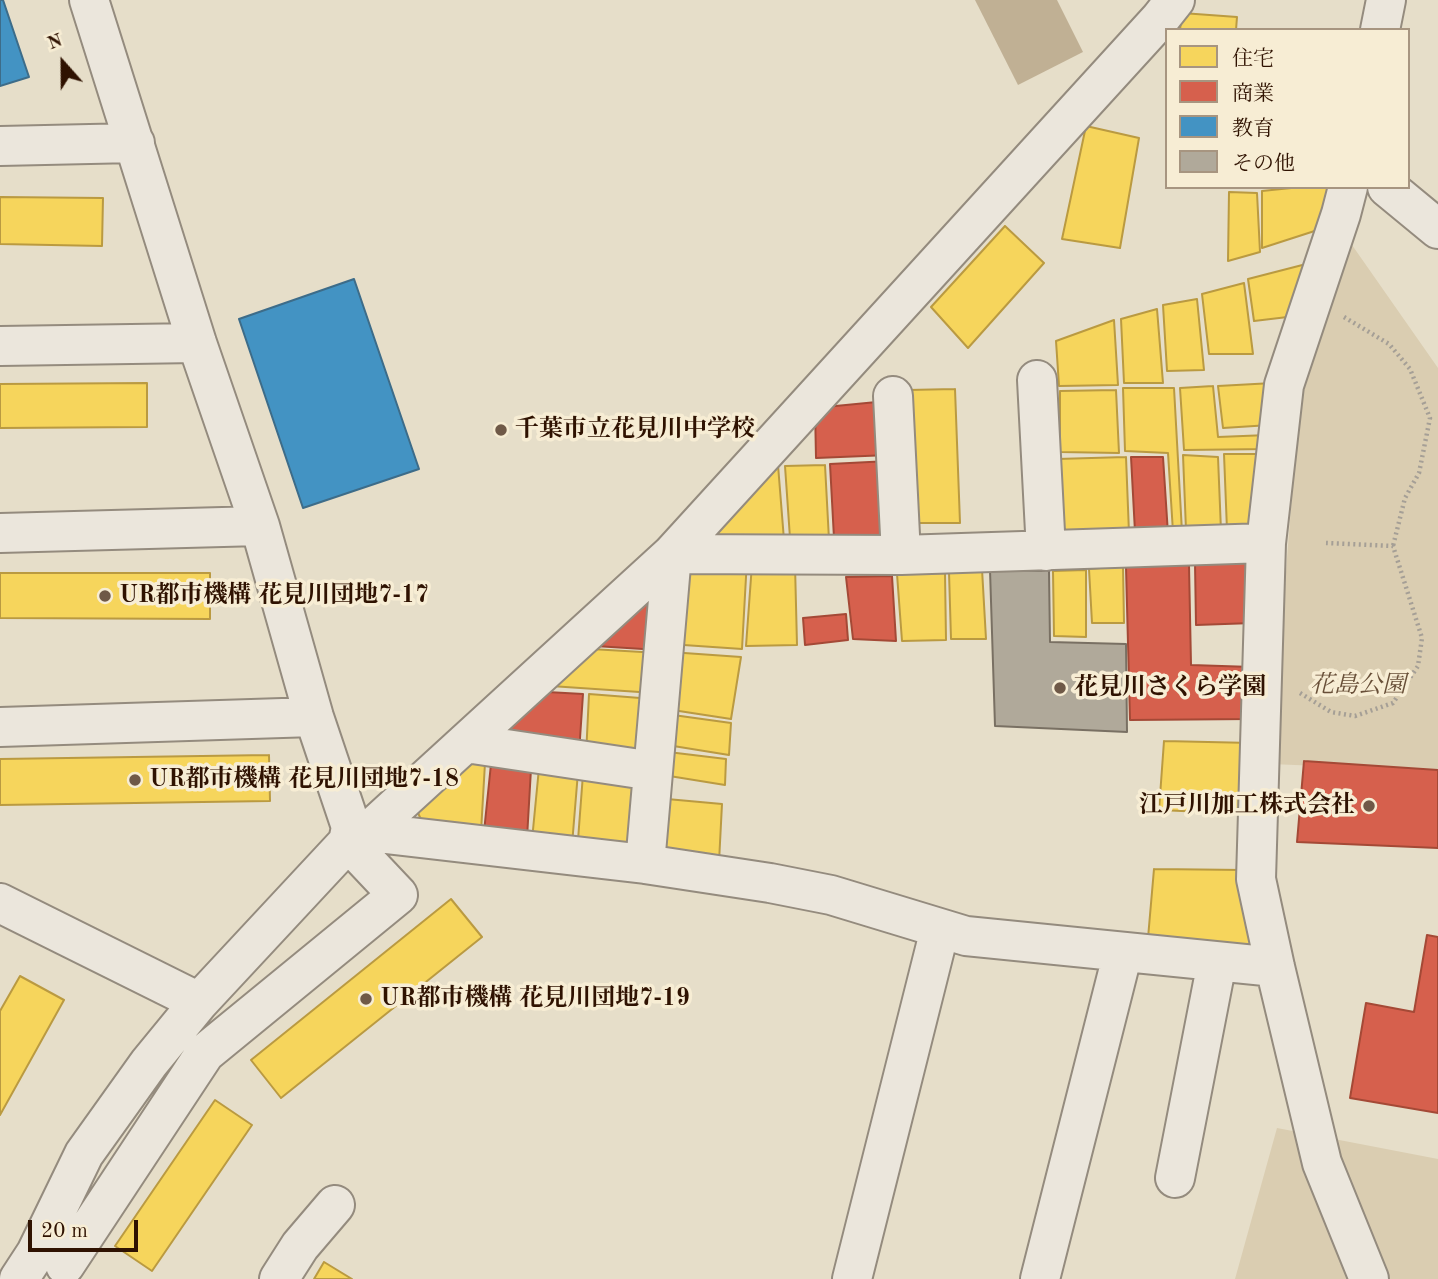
<!DOCTYPE html>
<html>
<head>
<meta charset="utf-8">
<style>
  body { margin:0 }
  #map { position:relative; width:1438px; height:1279px; overflow:hidden; background:#e6dec9; font-family:"Old Standard TT","Noto Serif JP",serif }
  canvas { display:block }
  .legend { position:absolute; left:1165px; top:28px; width:245px; height:161px; box-sizing:border-box; background:#f7edd4; border:2px solid #a79580; margin:0; padding:9px 12px; list-style:none; font-size:21px; color:#2f1201 }
  .legend li { display:flex; align-items:center; gap:14px; height:35px }
  .legend b { width:35px; border:2px solid #a79580 }
  .north { position:absolute; left:28px; top:28px; width:70px; height:70px; -webkit-text-stroke:5px #f7edd4; paint-order:stroke; rotate:339deg; font-size:19px; font-weight:700; line-height:28px; text-align:center; color:#2f1201 }
  .north::after { content:''; display:block; margin:auto; width:24px; height:32px; background:#2f1201; clip-path:polygon(50% 0,100% 100%,50% 72%,0 100%) }
  .scale { position:absolute; left:28px; top:1220px; width:110px; height:32px; box-sizing:border-box; border:4px solid #2f1201; border-top:0; padding-left:9px; font-size:21px; line-height:24px; white-space:nowrap; color:#2f1201; -webkit-text-stroke:5px #f7edd4; paint-order:stroke }
</style>
</head>
<body>
<div id="map">
<canvas width="1438" height="1279"></canvas>
<ul class="legend">
<li><b style="height:19px;background:#f6d55c"></b>住宅</li>
<li><b style="height:19px;background:#d6604d"></b>商業</li>
<li><b style="height:19px;background:#4393c3"></b>教育</li>
<li><b style="height:19px;background:#b0a99a"></b>その他</li>
</ul>
<div class="north">N</div>
<div class="scale">20 m</div>
</div>
<script>
const ctx = document.querySelector('canvas').getContext('2d');
ctx.lineJoin = 'round';
function paint(path, color) {
  ctx.fillStyle = color;
  ctx.fill(path, 'evenodd');
}
function toPath(rows) {
  const path = new Path2D();
  for (const r of rows) {
    path.moveTo(r[0], r[1]);
    for (let i = 2; i < r.length; i += 2) path.lineTo(r[i], r[i + 1]);
  }
  return path;
}
function stroke(path, color, width, dash) {
  ctx.strokeStyle = color;
  ctx.lineWidth = width;
  ctx.lineCap = dash ? 'butt' : 'round';
  ctx.setLineDash(dash || []);
  ctx.stroke(path);
}
function write(font, color, halo, rows, align = 'center') {
  ctx.font = font + ' "Old Standard TT","Noto Serif JP",serif';
  ctx.lineWidth = 7;
  ctx.setLineDash([]);
  ctx.textBaseline = 'middle';
  ctx.strokeStyle = halo;
  ctx.fillStyle = color;
  for (const [text, x, y, turn = 0] of rows) {
    ctx.save();
    ctx.translate(x, y);
    ctx.rotate((+turn || 0) * Math.PI / 180);
    ctx.textAlign = isNaN(turn) ? turn : align;
    if (halo) ctx.strokeText(text, 0, 0);
    ctx.fillText(text, 0, 0);
    ctx.restore();
  }
}
const green = toPath([
  [1352,245,1438,368,1438,771,1271,764,1299,405],
  [1277,1128,1438,1159,1438,1279,1235,1279]
]);
const water = toPath([
  [975,0,1057,0,1083,52,1018,85]
]);
const homes = toPath([
  [1182,13,1237,17,1236,30,1180,30,1182,13],
  [1086,126,1139,138,1120,248,1062,239,1086,126],
  [1301,187,1341,187,1330,226,1262,248,1262,191,1301,187],
  [1229,192,1257,193,1260,252,1228,261,1229,192],
  [0,197,103,198,102,246,0,244,0,197],
  [1005,226,1044,263,968,348,931,307,1005,226],
  [1314,262,1296,316,1254,321,1248,279,1314,262],
  [1244,283,1253,354,1209,354,1202,294,1244,283],
  [1197,299,1204,370,1167,371,1163,305,1197,299],
  [1157,309,1163,383,1124,383,1121,319,1157,309],
  [1114,320,1118,385,1059,386,1056,341,1114,320],
  [147,383,147,427,0,428,0,384,147,383],
  [1273,383,1270,425,1223,428,1218,386,1273,383],
  [1213,386,1218,437,1268,435,1269,449,1184,450,1180,388,1213,386],
  [1123,388,1174,388,1182,532,1173,532,1168,453,1125,451,1123,388],
  [955,389,960,523,912,523,908,390,955,389],
  [1116,390,1119,453,1060,452,1060,391,1116,390],
  [1224,454,1265,454,1257,532,1227,530,1224,454],
  [1183,455,1218,457,1221,531,1186,530,1183,455],
  [1126,457,1129,533,1057,535,1057,459,1126,457],
  [778,465,784,540,694,539,778,465],
  [825,465,829,540,790,538,785,466,825,465],
  [675,558,747,559,742,649,669,644,675,558],
  [752,564,795,565,797,645,746,646,752,564],
  [1123,566,1124,623,1092,623,1089,569,1123,566],
  [982,569,986,639,951,639,949,572,982,569],
  [1086,570,1086,637,1054,636,1053,571,1086,570],
  [0,573,210,573,210,619,0,618,0,573],
  [945,573,946,640,902,641,897,574,945,573],
  [574,648,659,653,654,693,536,685,574,648],
  [670,652,741,657,731,719,666,709,670,652],
  [589,694,653,699,650,767,586,756,589,694],
  [666,714,731,723,729,755,661,744,666,714],
  [1164,741,1252,743,1250,814,1159,810,1164,741],
  [660,751,726,759,725,785,657,774,660,751],
  [269,755,270,801,0,805,0,759,269,755],
  [460,759,485,763,481,832,424,826,413,802,460,759],
  [539,768,578,772,572,845,532,840,539,768],
  [583,774,647,779,638,849,578,840,583,774],
  [656,798,722,804,719,862,652,854,656,798],
  [1154,869,1244,870,1264,953,1148,938,1154,869],
  [451,899,482,937,281,1098,251,1060,451,899],
  [20,976,64,1000,0,1115,0,1011,20,976],
  [215,1100,252,1125,152,1271,115,1246,215,1100],
  [324,1262,352,1279,314,1279,324,1262]
]);
const shops = toPath([
  [887,401,889,455,816,458,815,408,887,401],
  [1131,457,1163,457,1168,534,1135,532,1131,457],
  [889,461,893,539,834,538,830,464,889,461],
  [1252,561,1253,623,1196,625,1195,563,1252,561],
  [666,564,659,650,579,645,666,564],
  [1189,565,1191,665,1252,667,1251,719,1130,720,1126,567,1189,565],
  [892,576,896,641,853,639,846,577,892,576],
  [846,614,848,640,805,645,803,618,846,614],
  [529,691,583,694,579,753,477,740,529,691],
  [1304,761,1438,770,1438,848,1297,842,1304,761],
  [491,764,531,769,527,838,484,832,491,764],
  [1427,935,1438,937,1438,1113,1350,1098,1366,1003,1414,1012,1427,935]
]);
const schools = toPath([
  [0,0,3,0,29,77,0,86,0,0],
  [354,279,419,469,303,508,239,319,354,279]
]);
const building = toPath([
  [990,570,1049,571,1050,642,1126,644,1127,732,995,726,990,570]
]);
const path = toPath([
  [1344,317,1389,344,1410,369,1430,418,1419,473,1405,498,1393,546],
  [1300,693,1331,712,1355,716,1393,703,1418,666,1422,638,1393,546,1326,543]
]);
const minor = toPath([
  [1380,30,1386,0],
  [0,146,135,143],
  [1348,187,1341,214,1284,385,1266,543,1256,879,1275,967,1322,1163,1369,1279],
  [1387,187,1438,229],
  [0,346,197,343],
  [1037,380,1046,551],
  [893,396,901,555],
  [0,533,260,526],
  [0,727,314,717],
  [466,743,653,771],
  [368,832,672,554,1160,19,1175,0],
  [645,864,672,554,901,555,1266,543],
  [0,903,199,1002],
  [1175,1178,1217,962],
  [65,1265,205,1053,398,895,348,842,368,832,645,864,770,883,831,895,966,936,1275,967],
  [19,1279,36,1253,84,1154,149,1063,199,1002,348,842,351,827,314,717,260,526,197,343,89,0],
  [279,1279,300,1246,335,1205],
  [852,1279,940,929],
  [1040,1279,1123,952]
]);
const markers = [
  [501,430,7,"#6f5947"],
  [105,596,7,"#6f5947"],
  [1060,688,7,"#6f5947"],
  [135,780,7,"#6f5947"],
  [1369,806,7,"#6f5947"],
  [366,999,7,"#6f5947"]
];
const poiNames = [
  ["千葉市立花見川中学校",515,430],
  ["UR都市機構 花見川団地7-17",119,596],
  ["花見川さくら学園",1074,688],
  ["UR都市機構 花見川団地7-18",149,780],
  ["江戸川加工株式会社",1355,806,"right"],
  ["UR都市機構 花見川団地7-19",380,999]
];
const parkNames = [
  ["花島公園",1358,686]
];
paint(green, '#dacdb1');
paint(water, '#c0b094');
paint(homes, '#f6d55c');
stroke(homes, '#ba9a41', 2);
paint(shops, '#d6604d');
stroke(shops, '#a44936', 2);
paint(schools, '#4393c3');
stroke(schools, '#3d6c89', 2);
paint(building, '#b0a99a');
stroke(building, '#797063', 2);
stroke(minor, '#948b7e', 42);
stroke(path, '#a59f96', 4.5, [2, 3.5]);
stroke(minor, '#ebe6dc', 38);
for (const [x, y, r, color] of markers) {
  const dot = new Path2D();
  dot.arc(x, y, r, 0, 2 * Math.PI);
  ctx.fillStyle = color;
  ctx.fill(dot);
  stroke(dot, '#f7edd4', 2.5);
}
write('bold 24px', '#2f1201', '#f7edd4', poiNames, 'left');
write('italic 24px', '#684f38', '#f7edd4', parkNames);
</script>
</body>
</html>
